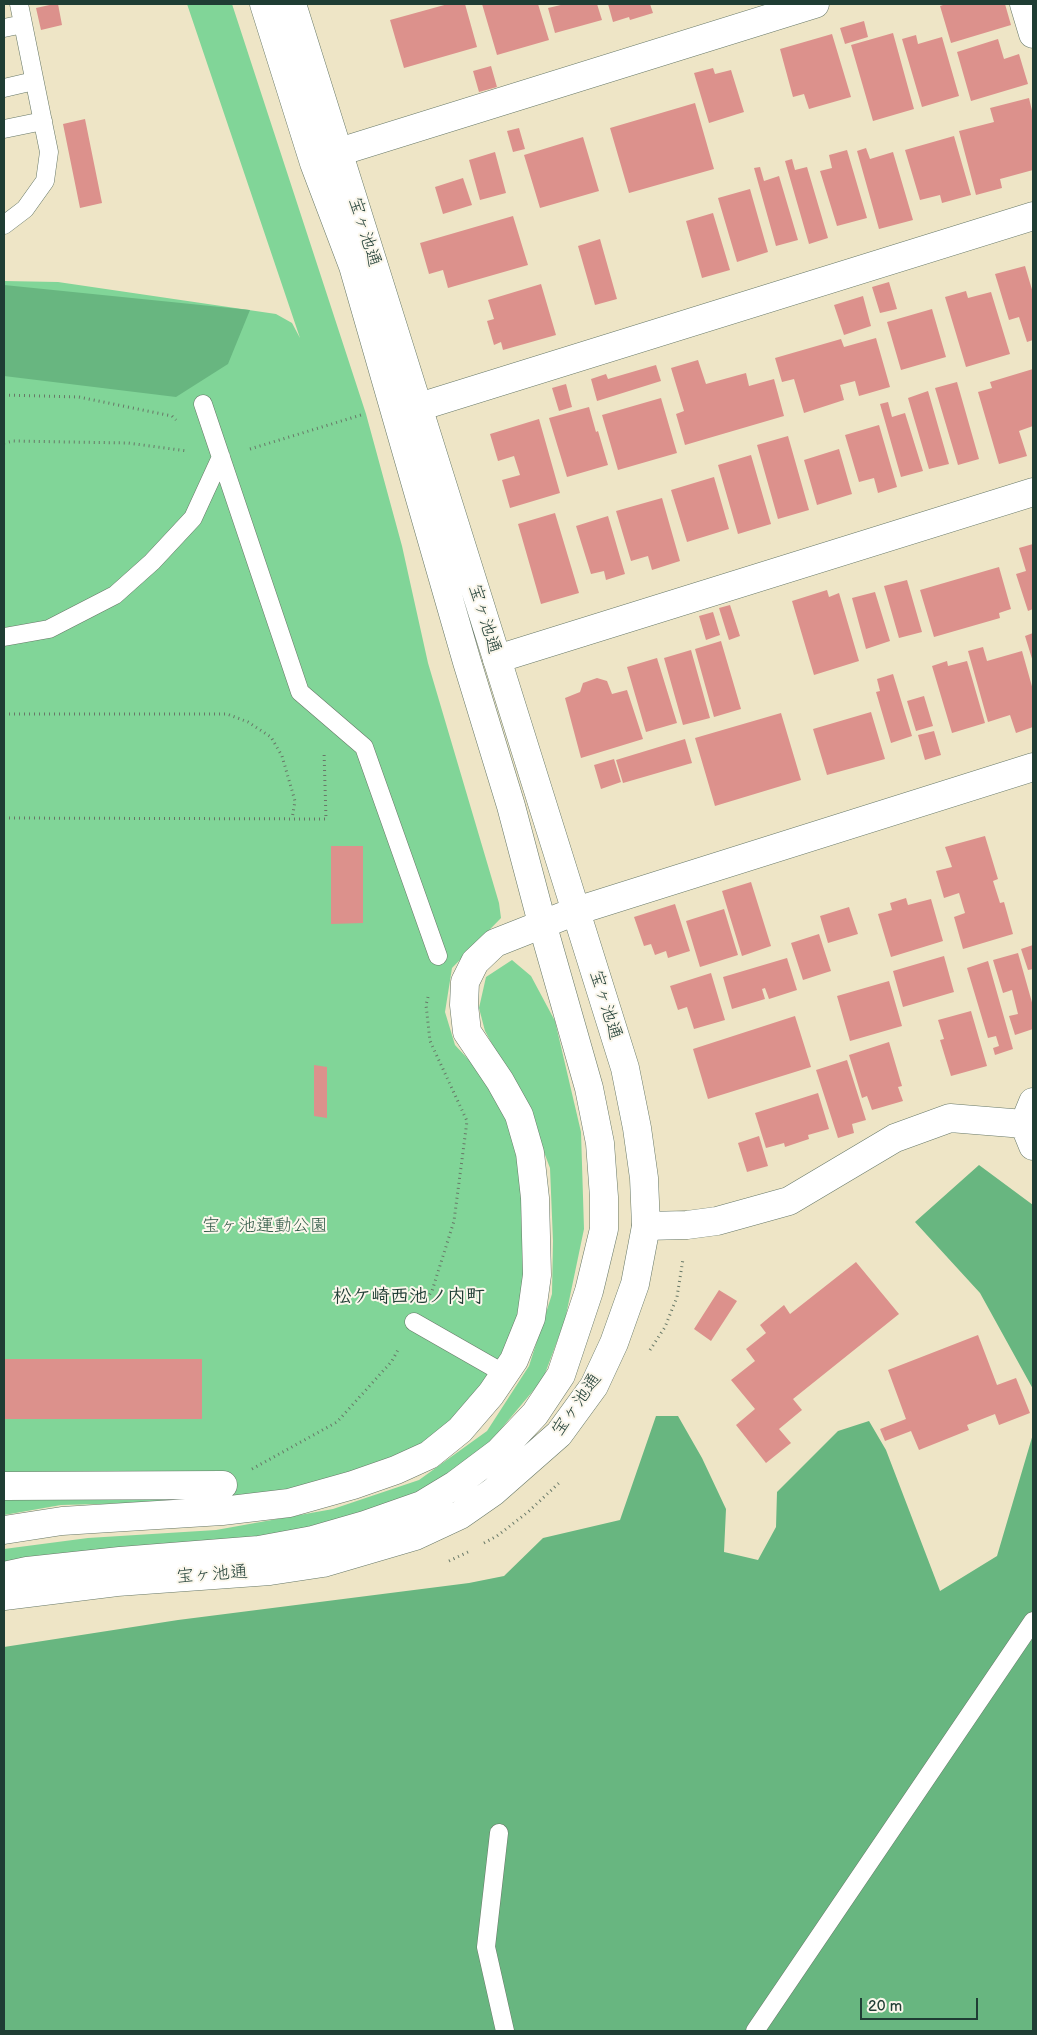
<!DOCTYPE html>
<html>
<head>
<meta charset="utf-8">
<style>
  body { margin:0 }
  #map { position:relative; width:1037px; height:2035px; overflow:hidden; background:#eee5c6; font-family:"Balsamiq Sans",sans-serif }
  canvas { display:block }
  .frame { position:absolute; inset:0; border:5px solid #1f3d34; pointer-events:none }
  .scale { position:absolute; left:860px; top:1998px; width:118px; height:22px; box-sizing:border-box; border:2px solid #1f3d34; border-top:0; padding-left:6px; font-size:15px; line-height:18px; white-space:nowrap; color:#1f3d34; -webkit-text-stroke:4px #fbf7ec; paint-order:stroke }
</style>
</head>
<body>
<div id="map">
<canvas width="1037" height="2035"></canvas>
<div class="frame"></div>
<div class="scale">20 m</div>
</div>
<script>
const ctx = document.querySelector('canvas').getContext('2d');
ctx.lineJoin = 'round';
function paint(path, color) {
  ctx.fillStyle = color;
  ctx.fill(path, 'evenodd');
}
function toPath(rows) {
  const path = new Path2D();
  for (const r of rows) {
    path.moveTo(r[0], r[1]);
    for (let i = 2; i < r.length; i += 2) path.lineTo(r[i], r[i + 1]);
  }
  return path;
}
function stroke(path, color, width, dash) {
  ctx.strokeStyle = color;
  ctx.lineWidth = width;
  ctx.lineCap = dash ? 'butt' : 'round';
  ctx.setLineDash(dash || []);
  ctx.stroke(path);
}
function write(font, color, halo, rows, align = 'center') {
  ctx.font = font + ' "Balsamiq Sans","Klee One",sans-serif';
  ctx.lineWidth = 4;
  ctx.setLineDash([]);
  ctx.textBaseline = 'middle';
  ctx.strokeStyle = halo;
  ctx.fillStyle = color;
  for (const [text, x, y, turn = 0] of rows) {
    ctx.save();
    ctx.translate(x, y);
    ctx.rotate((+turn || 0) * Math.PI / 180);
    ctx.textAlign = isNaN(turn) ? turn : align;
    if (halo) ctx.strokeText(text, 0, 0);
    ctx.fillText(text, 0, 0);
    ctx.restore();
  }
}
const green = toPath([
  [187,4,232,4,366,414,402,546,428,663,499,903,501,918,452,968,445,1012,455,1045,480,1072,515,1136,531,1222,516,1339,476,1403,395,1463,256,1500,61,1505,4,1515,4,281,58,282,276,314,292,323,300,338],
  [512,960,531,976,555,1021,581,1132,584,1229,565,1320,543,1379,480,1454,424,1492,353,1517,259,1540,4,1562,4,1549,88,1538,216,1530,333,1509,419,1480,487,1431,529,1366,552,1294,553,1241,550,1168,528,1110,485,1031,479,1008,486,977]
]);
const forest = toPath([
  [4,285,250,310,228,364,176,397,4,376],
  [979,1165,1033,1205,1033,1389,980,1293,915,1222],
  [656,1416,678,1416,702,1458,726,1509,724,1552,758,1560,776,1527,777,1492,838,1431,869,1421,886,1450,940,1591,997,1556,1033,1434,1033,2031,4,2031,4,1647,178,1620,469,1583,504,1576,543,1538,620,1520]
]);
const building = toPath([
  [54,4,58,4,62,25,41,30,36,8],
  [448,4,465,4,477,47,404,68,390,20],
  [482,4,538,4,549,40,497,55],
  [565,4,597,4,602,20,555,33,548,8],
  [608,4,650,4,653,13,630,20,629,17,613,22],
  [946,4,1005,4,1011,25,951,43,940,6],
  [864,21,868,37,845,44,840,28],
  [893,33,914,109,873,121,851,45],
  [832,34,851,97,809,109,804,94,793,97,780,49],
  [916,35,918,44,942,37,959,96,922,107,902,39],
  [998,39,1004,59,1019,54,1028,84,971,101,957,52],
  [491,66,497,87,479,92,473,71],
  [713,68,715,74,731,70,744,112,709,123,694,73],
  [1029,98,1033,115,1033,170,1000,179,1002,188,976,195,959,131,994,122,990,108],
  [695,103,714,169,629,193,610,128],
  [85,119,102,203,80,208,63,124],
  [519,128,525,149,513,152,507,131],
  [954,136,971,195,942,203,940,195,920,200,905,150],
  [583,137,599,191,540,208,524,155],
  [866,148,870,159,893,152,913,220,879,229,857,151],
  [847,150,867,218,837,226,820,171,832,168,829,155],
  [495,152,506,193,480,200,469,160],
  [792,159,795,170,807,167,828,238,809,244,785,161],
  [760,167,764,181,779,176,798,240,776,246,754,168],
  [463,178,472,205,443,214,435,187],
  [750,189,768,252,737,262,718,198],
  [713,213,730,270,702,278,686,221],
  [513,216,528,265,448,288,443,270,429,274,420,243],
  [600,239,617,299,595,305,578,246],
  [1025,266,1033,293,1033,340,1027,342,1019,317,1009,320,995,274],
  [889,282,897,309,880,313,872,287],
  [541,284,556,335,503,350,501,342,494,345,487,321,494,319,488,300],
  [966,291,968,298,991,292,1010,354,966,367,945,297],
  [863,296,871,326,844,335,834,305],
  [932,309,946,357,901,370,887,322],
  [876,338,890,387,859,396,855,381,840,385,844,400,804,413,794,379,782,382,775,358,841,339,844,347],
  [698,360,706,384,746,373,749,386,774,379,784,416,685,445,676,414,684,411,671,368],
  [656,365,661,381,597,401,591,379,606,374,608,379],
  [1033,369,1033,426,1019,431,1027,456,999,464,978,392,992,388,990,382],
  [957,382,979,459,958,465,935,388],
  [566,384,572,407,559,411,552,388],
  [928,391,949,464,929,469,908,398],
  [661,398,677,453,618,470,602,415],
  [888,402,892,417,905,413,923,471,901,477,880,404],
  [589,407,596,432,598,431,608,465,567,477,549,418],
  [539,419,560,493,510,508,502,480,520,475,514,456,498,461,490,434],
  [879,425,897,487,878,493,874,478,859,482,845,435],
  [788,436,809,510,778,519,757,445],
  [839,449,852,494,817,505,804,460],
  [751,455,771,524,738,534,718,465],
  [714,477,729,529,687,542,671,490],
  [662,498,680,561,652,570,648,556,631,561,616,511],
  [555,513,579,593,541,604,518,524],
  [608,516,625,574,606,580,604,571,591,574,576,526],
  [1033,544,1033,609,1028,611,1016,574,1026,571,1019,548],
  [999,567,1011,609,999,613,1000,618,934,637,920,590],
  [907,580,922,632,899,638,884,586],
  [827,590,829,597,839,593,859,661,814,675,792,601],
  [875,592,890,641,866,649,852,598],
  [730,605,740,636,729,640,719,608],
  [713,612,720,635,706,640,699,616],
  [1033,633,1033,662,1025,636],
  [721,641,741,709,714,717,695,649],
  [983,647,987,661,1022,651,1033,690,1033,727,1016,733,1010,715,988,722,968,651],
  [691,650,710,718,683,725,664,658],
  [657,658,677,723,646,732,627,667],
  [947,661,948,666,967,661,985,723,952,733,932,666],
  [893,674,912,736,891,743,876,692,880,691,877,679],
  [597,678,607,681,612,694,627,690,643,739,581,758,565,698,580,692,583,683],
  [924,696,933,726,916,731,907,701],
  [871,712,885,759,827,775,813,729],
  [781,713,801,780,715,806,695,738],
  [934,731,941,755,925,760,918,735],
  [685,739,692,763,623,783,616,760],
  [614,759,621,782,601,789,594,765],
  [985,836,998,879,993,881,1000,903,1004,902,1013,934,963,949,954,917,965,913,959,893,944,898,936,871,952,867,945,847],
  [331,846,363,846,363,923,331,924],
  [751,882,771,946,742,956,722,891],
  [906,898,908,905,931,899,943,941,891,957,878,914,892,910,890,903],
  [675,904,690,951,668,958,666,951,655,955,651,944,644,946,634,917],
  [849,907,858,934,828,943,820,916],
  [724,909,738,955,700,967,686,921],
  [819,934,831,971,803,980,791,943],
  [1033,945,1033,969,1028,970,1021,949],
  [1018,953,1033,1006,1033,1029,1015,1035,1009,1016,1018,1014,1012,990,1003,993,993,960],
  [944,956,954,992,903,1007,893,971],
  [787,958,797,990,769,999,765,988,762,989,765,999,732,1009,723,977],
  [988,961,1013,1049,995,1055,993,1048,999,1046,996,1036,988,1038,967,968],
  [711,973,725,1020,694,1029,687,1007,678,1010,670,986],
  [889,981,902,1026,850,1041,837,996],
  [971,1011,987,1066,951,1076,940,1040,944,1039,938,1020],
  [795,1016,811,1067,708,1099,693,1049],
  [889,1042,902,1086,898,1087,903,1101,872,1110,867,1096,862,1098,849,1055],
  [847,1060,866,1120,852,1124,854,1133,838,1138,816,1070],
  [314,1065,327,1067,327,1118,314,1116],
  [818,1093,829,1129,808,1135,809,1139,785,1147,784,1143,766,1148,755,1113],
  [759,1136,768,1166,747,1172,738,1143],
  [856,1262,899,1314,793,1399,802,1410,779,1429,791,1443,766,1463,736,1425,755,1409,731,1380,755,1361,746,1349,766,1333,760,1325,784,1305,790,1314],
  [719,1290,737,1301,711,1341,694,1329],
  [978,1335,997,1385,1016,1378,1030,1413,999,1425,995,1414,967,1425,969,1430,919,1450,911,1431,885,1441,880,1429,906,1419,888,1370],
  [4,1359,202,1359,202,1419,4,1419]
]);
const path = toPath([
  [4,395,79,397,172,416,176,420],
  [4,443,13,441,128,443,187,451],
  [250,449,361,415],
  [4,714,227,714,248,722,271,737,282,756,295,801,292,819],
  [4,818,326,819,324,751],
  [428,997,426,1005,430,1041,467,1121,454,1221,432,1291,428,1297],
  [650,1350,665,1327,677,1297,683,1259],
  [252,1469,337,1422,392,1361,399,1348],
  [484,1543,497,1536,528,1512,559,1483],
  [449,1561,468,1552]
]);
const lane = toPath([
  [4,28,23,24],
  [4,88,34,81],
  [4,129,43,121],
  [4,225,25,209,45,181,49,152,19,4],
  [203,404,300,692,364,747,438,956],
  [4,637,49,629,115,595,152,562,193,518,221,457],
  [414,1322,505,1374],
  [499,1833,486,1947,505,2031],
  [755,2031,1033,1621]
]);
const street = toPath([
  [1024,4,1033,34],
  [339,152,815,4],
  [419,407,1033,216],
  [497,659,1033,492],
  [1033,1102,1024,1124,1033,1146],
  [646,1226,687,1225,717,1221,789,1201,895,1138,950,1118,1024,1124],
  [4,1486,223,1485],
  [4,1530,62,1521,222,1511,289,1503,353,1485,396,1470,429,1455,460,1430,491,1394,514,1360,531,1318,537,1275,535,1198,530,1153,519,1115,500,1081,467,1032,464,1005,465,982,475,962,495,943,576,911]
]);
const secondary = toPath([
  [576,911,1033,767],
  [4,1576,27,1571,120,1561,259,1550,313,1540,365,1525,422,1505,455,1485,499,1452,535,1414,561,1375,589,1291,604,1229,604,1197,600,1143,589,1088,542,923,511,806,467,662,353,266,314,163,264,4],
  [4,1596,117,1582,270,1571,323,1563,415,1536,460,1515,493,1492,559,1434,594,1386,614,1343,635,1284,646,1226,644,1178,637,1128,625,1068,292,4]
]);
const streetNames = [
  ["宝ヶ池通",364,232,73],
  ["宝ヶ池通",484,619,73],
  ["宝ヶ池通",605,1005,73],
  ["宝ヶ池通",577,1405,-55],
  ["宝ヶ池通",212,1575,-4]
];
const parkNames = [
  ["宝ヶ池運動公園",265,1226]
];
const neighbourhoodNames = [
  ["松ケ崎西池ノ内町",409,1297]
];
paint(green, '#81d598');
paint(forest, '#68b680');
paint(building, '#dc918c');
stroke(lane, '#677867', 19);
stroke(street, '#677867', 29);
stroke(secondary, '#677867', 29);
stroke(path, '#677867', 3, [1, 4]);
stroke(lane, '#fff', 18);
stroke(street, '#fff', 28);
stroke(secondary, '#fff', 28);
write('18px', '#1f3d34', '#fbf7ec', streetNames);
write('18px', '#335b48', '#fbf7ec', parkNames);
write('bold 19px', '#1f3d34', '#fbf7ec', neighbourhoodNames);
</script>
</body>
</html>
